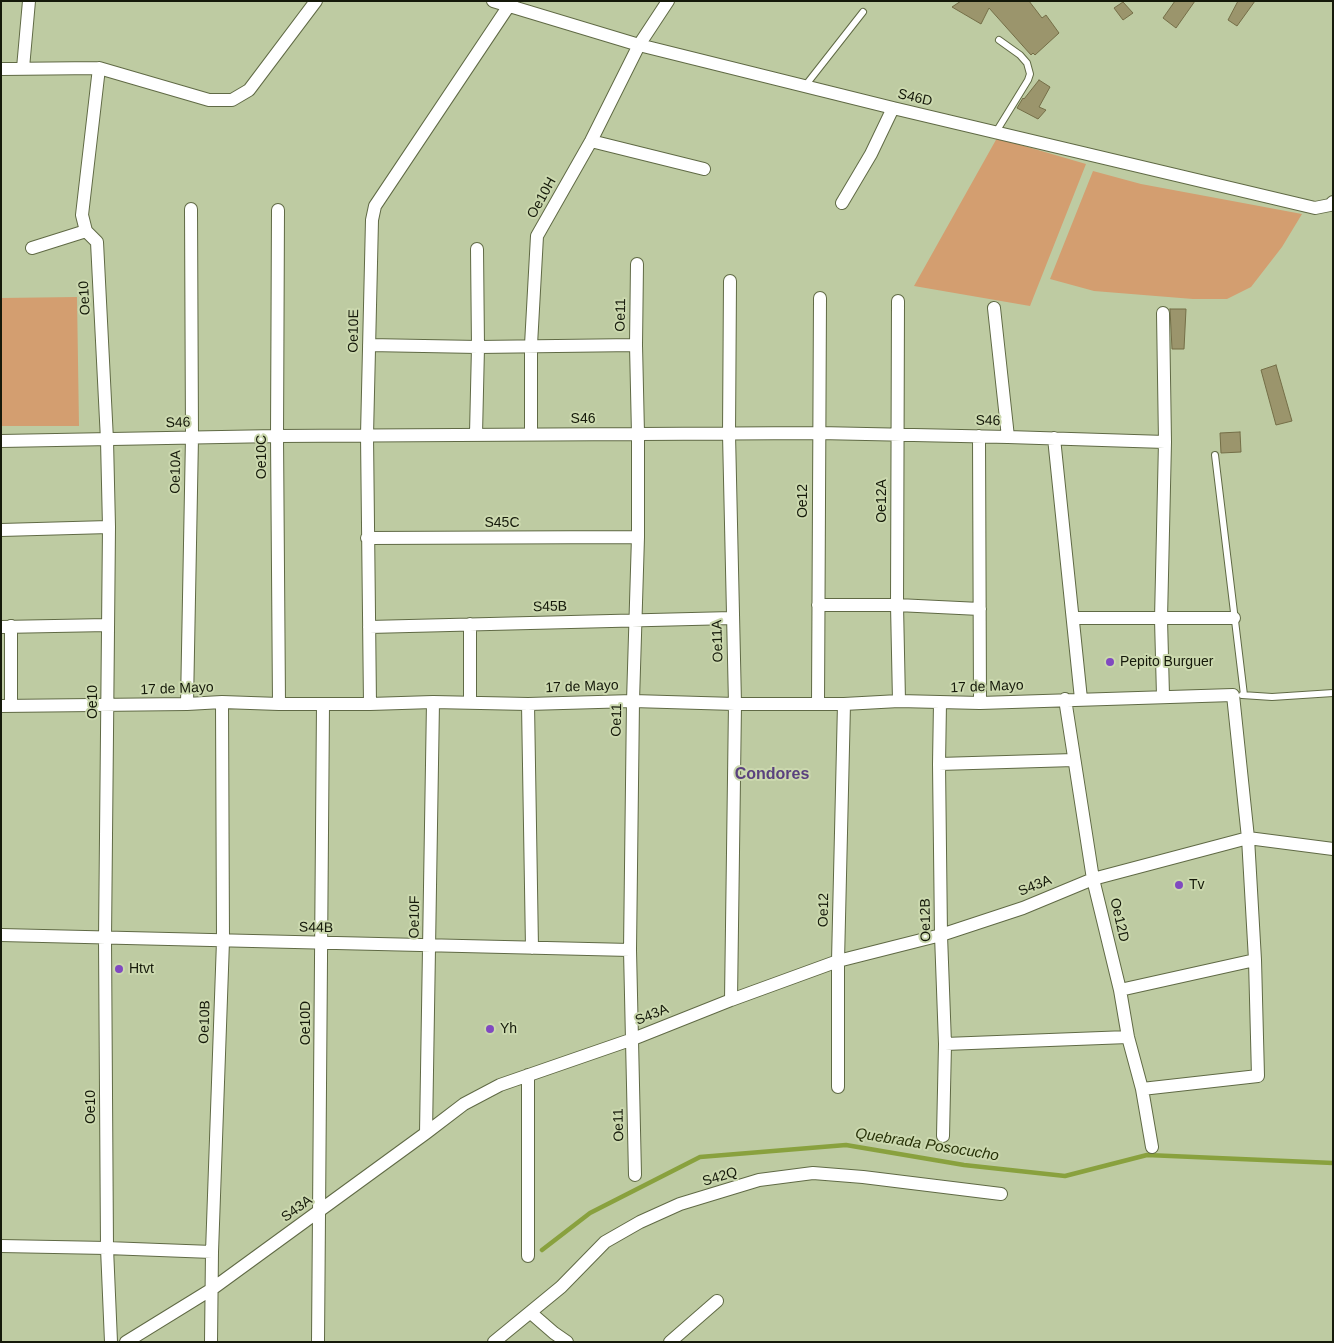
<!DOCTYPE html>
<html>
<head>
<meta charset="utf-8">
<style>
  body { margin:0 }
  #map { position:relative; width:1334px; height:1343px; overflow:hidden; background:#becba2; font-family:Helvetica,sans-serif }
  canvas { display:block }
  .frame { position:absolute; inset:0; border:2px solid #15190a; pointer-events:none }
</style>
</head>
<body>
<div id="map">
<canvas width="1334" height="1343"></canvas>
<div class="frame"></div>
</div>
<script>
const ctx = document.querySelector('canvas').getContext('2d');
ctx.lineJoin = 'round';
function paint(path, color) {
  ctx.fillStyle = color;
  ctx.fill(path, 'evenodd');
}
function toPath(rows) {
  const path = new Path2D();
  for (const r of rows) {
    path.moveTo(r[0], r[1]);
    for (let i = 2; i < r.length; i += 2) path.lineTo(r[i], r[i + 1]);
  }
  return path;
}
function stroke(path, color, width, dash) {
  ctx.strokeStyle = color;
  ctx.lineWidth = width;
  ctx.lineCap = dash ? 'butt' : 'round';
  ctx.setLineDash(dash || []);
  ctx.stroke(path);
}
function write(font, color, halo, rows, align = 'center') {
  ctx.font = font + ' Helvetica,sans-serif';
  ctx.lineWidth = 4;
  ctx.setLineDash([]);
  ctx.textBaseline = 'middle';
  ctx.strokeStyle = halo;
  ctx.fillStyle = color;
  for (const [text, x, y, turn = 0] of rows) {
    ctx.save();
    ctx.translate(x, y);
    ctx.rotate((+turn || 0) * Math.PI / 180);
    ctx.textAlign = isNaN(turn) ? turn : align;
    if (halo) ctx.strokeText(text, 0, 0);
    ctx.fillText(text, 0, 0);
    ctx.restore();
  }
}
const green = toPath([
  [997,138,1086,164,1030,306,914,286],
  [1093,171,1141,184,1302,214,1282,247,1251,287,1227,299,1193,299,1094,291,1050,279],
  [77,297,79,426,1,426,1,298]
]);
const stream = toPath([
  [542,1250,590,1213,700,1157,846,1145,964,1165,1065,1176,1147,1155,1333,1163]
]);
const building = toPath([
  [961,1,1029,1,1042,18,1046,15,1059,33,1035,55,1033,53,1031,55,989,8,981,24,952,7,961,1],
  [1175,1,1195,1,1176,28,1163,18,1175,1],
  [1238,1,1255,1,1237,26,1228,20,1238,1],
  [1123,2,1133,13,1123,20,1114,8,1123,2],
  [1039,80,1050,87,1039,107,1046,110,1038,119,1017,108,1023,98,1024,99,1039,80],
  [1170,309,1186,309,1184,349,1172,349,1170,309],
  [1276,365,1292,421,1276,425,1261,370,1276,365],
  [1240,432,1241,452,1221,453,1220,433,1240,432]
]);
const service = toPath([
  [805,86,863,12],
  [996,132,1028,80,1030,74,1027,63,1020,55,999,40],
  [1215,455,1244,695],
  [1242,695,1272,697,1333,693]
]);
const minor = toPath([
  [493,1,639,45,893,108,1315,208,1330,205,1333,202],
  [23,68,29,1],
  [99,68,82,215,86,231,97,242,107,440,109,527,105,939,107,1248,111,1342],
  [1,69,99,68,209,100,232,100,249,90,316,1],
  [591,141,704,169],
  [842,203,871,154,893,108],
  [278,210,277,436,279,704],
  [32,248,86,231],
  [730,281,729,434,735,704,731,1000],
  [898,301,897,605,899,701],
  [994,308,1008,437],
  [1163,313,1165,442,1161,619,1163,696],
  [369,345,478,347,636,345],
  [476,434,478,347,477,249],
  [531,434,531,345,537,236,591,141,639,45,668,1],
  [979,436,980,703],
  [1054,438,1081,699],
  [1,441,277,436,819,433,1008,437,1165,442],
  [1,530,109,527],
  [367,538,638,537],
  [818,605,897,605,980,609],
  [1073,618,1234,618],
  [1,627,108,625],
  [369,627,732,618],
  [1065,699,1093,879,1120,990,1128,1037,1142,1089,1152,1147],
  [470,703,470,624],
  [818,703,820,298],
  [940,703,939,764,941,935,945,1044,943,1136],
  [187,704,192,437,191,209],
  [370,704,367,435,372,220,375,206,512,1],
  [528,704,532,948],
  [1,706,187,704,222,702,279,704,370,704,433,702,528,704,633,701,735,704,844,704,899,701,980,703,1233,695,1248,838,1255,960,1258,1076,1142,1089],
  [11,706,11,626],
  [939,764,1074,760],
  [1,935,630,950],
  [1120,990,1255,960],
  [945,1044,1128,1037],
  [838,1087,838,961,844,704],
  [426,1133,433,702],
  [635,1175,630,950,633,701,638,537,638,434,636,345,637,264],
  [1,1246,107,1248,212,1252],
  [528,1256,528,1075],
  [531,1313,554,1333,567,1342],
  [126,1342,212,1289,426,1133,464,1104,500,1085,633,1039,731,1000,838,961,941,935,1023,908,1093,879,1248,838,1333,849],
  [211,1342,212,1252,223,941,222,702],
  [318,1342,323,704],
  [494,1342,561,1287,605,1242,640,1222,680,1204,759,1180,813,1173,863,1177,1001,1194],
  [670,1342,717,1301]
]);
const markers = [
  [1110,662,5,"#8049c0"],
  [1179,885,5,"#8049c0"],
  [119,969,5,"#8049c0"],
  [490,1029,5,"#8049c0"]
];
const streetNames = [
  ["S46D",915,98,13],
  ["Oe10H",542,198,-61],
  ["Oe10",85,298,-93],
  ["Oe11",621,315,-89],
  ["Oe10E",354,331,-89],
  ["S46",583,419],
  ["S46",988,421,1],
  ["S46",178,423,-2],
  ["Oe10C",262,457,-90],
  ["Oe10A",176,472,-89],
  ["Oe12",803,501,-90],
  ["Oe12A",882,501,-90],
  ["S45C",502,523],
  ["S45B",550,607,-1],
  ["Oe11A",718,641,-92],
  ["17 de Mayo",582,687,-2],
  ["17 de Mayo",987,687,-2],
  ["17 de Mayo",177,689,-2],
  ["Oe10",93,702,-90],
  ["Oe11",617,720,-89],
  ["S43A",1035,886,-22],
  ["Oe12",824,910,-89],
  ["Oe10F",415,917,-89],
  ["Oe12B",926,920,-91],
  ["Oe12D",1119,920,77],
  ["S44B",316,928,1],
  ["S43A",652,1015,-22],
  ["Oe10B",205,1022,-88],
  ["Oe10D",306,1023,-90],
  ["Oe10",91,1107,-90],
  ["Oe11",619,1125,-91],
  ["S42Q",720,1177,-17],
  ["S43A",297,1209,-36]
];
const poiNames = [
  ["Pepito Burguer",1120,662],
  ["Tv",1189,885],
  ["Htvt",129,969],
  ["Yh",500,1029]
];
const waterNames = [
  ["Quebrada Posocucho",927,1145,9]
];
const quarterNames = [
  ["Condores",772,775]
];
paint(green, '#d39e70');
stroke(stream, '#89a13e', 4.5);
paint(building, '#9b956c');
stroke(building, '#746e47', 1);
stroke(service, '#606a45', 8);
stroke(minor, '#606a45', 14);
stroke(service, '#fff', 6);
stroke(minor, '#fff', 12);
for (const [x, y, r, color] of markers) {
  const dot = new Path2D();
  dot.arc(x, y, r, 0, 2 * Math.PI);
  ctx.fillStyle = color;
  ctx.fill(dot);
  stroke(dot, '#cbd8ae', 2);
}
write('14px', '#15190a', '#cbd8ae', streetNames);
write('14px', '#15190a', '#cbd8ae', poiNames, 'left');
write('italic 15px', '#283208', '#cbd8ae', waterNames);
write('bold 16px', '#5a417e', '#cbd8ae', quarterNames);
</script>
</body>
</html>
